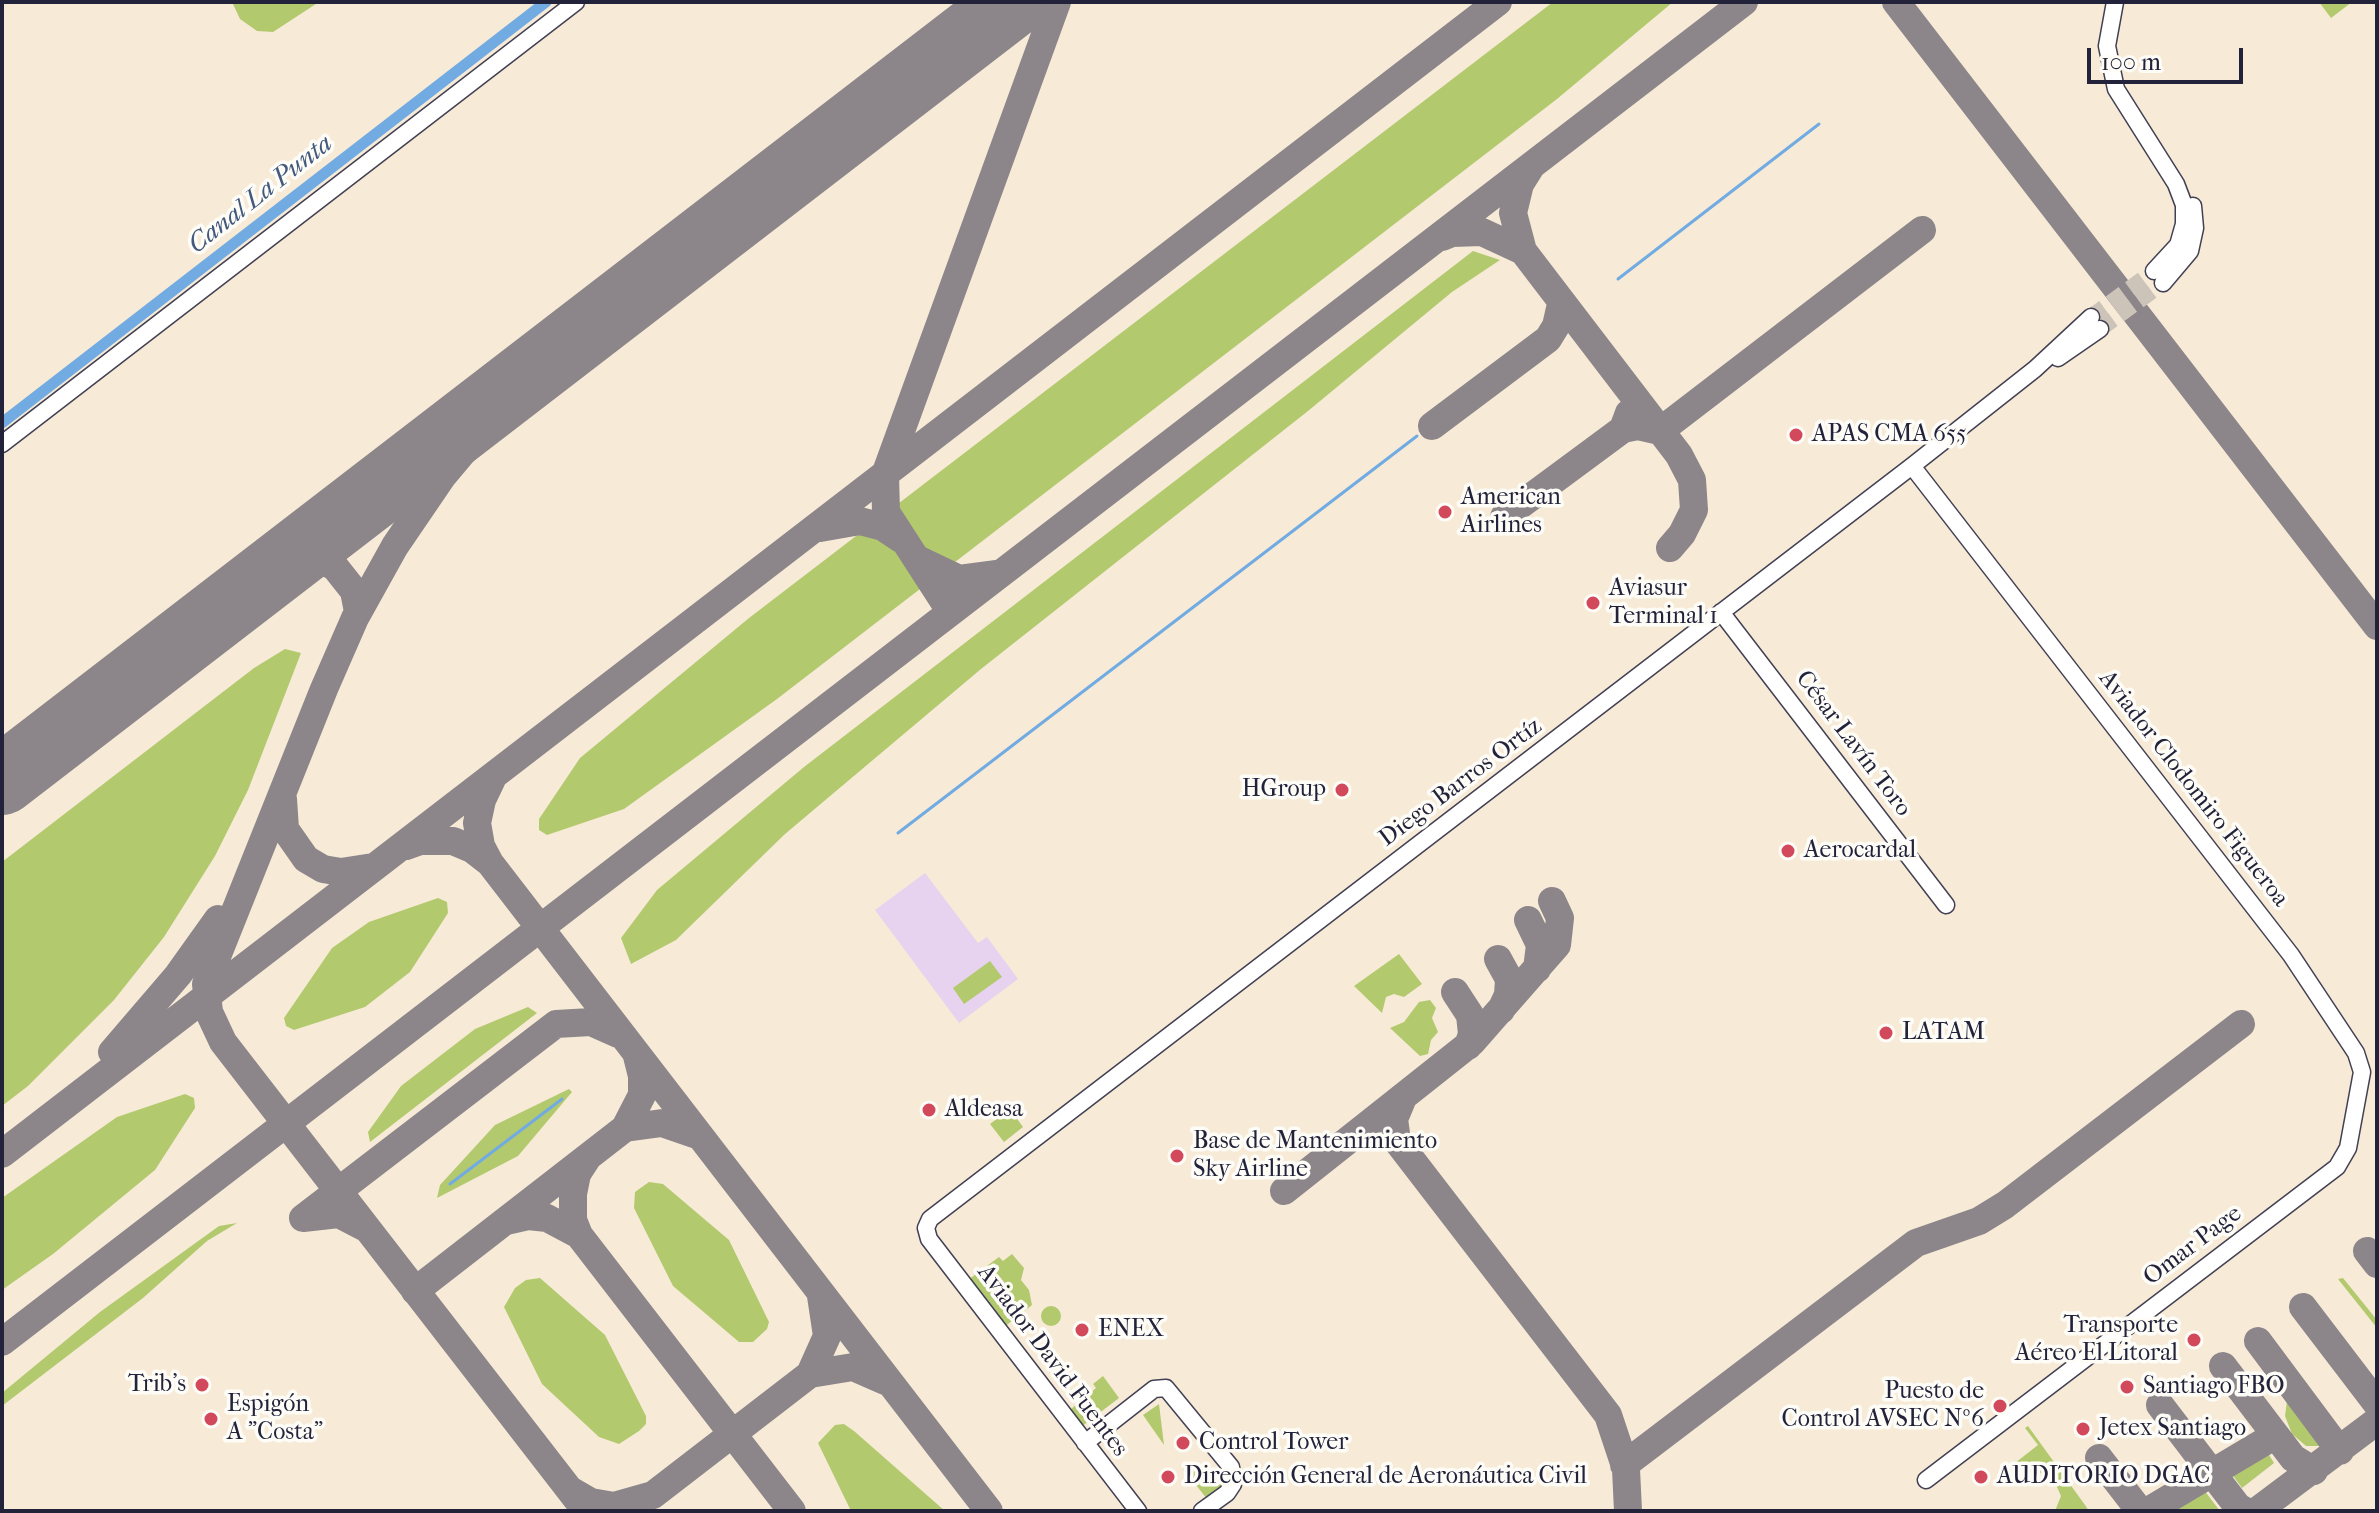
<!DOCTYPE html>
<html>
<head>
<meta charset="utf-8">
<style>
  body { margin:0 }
  #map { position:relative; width:2379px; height:1513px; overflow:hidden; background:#f7ebd8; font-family:"IM FELL French Canon",serif }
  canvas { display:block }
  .frame { position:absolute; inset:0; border:4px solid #22223b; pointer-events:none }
  .scale { position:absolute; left:2087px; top:48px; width:156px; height:36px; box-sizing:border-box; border:4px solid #22223b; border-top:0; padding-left:10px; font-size:24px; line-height:28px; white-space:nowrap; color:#22223b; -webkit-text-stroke:6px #fdfcf7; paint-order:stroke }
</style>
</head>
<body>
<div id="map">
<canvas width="2379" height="1513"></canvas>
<div class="frame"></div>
<div class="scale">100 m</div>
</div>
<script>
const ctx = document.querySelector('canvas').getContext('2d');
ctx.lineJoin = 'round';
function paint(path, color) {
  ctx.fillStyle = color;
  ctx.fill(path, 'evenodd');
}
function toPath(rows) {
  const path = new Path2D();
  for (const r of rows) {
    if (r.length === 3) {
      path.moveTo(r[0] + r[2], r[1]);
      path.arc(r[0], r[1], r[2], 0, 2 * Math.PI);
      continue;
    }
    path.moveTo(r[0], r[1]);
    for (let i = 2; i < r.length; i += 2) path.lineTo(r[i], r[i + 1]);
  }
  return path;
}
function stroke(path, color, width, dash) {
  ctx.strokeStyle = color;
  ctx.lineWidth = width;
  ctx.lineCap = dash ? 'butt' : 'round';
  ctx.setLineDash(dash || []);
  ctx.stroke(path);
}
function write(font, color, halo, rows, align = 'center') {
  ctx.font = font + ' "IM FELL French Canon",serif';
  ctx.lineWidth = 7;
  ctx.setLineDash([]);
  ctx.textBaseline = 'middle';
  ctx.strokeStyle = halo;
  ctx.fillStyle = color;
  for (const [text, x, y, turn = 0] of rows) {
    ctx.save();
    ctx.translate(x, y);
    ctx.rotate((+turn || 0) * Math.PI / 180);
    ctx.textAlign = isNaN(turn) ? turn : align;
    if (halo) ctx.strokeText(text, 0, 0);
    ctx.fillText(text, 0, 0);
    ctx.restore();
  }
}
const built = toPath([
  [925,873,978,943,987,937,1018,979,959,1023,875,910]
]);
const green = toPath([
  [232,2,319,2,273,32,257,31,240,19],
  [1553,2,1673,2,1557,99,777,699,624,809,547,835,539,830,539,819,580,758,749,618],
  [2319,2,2352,2,2331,18],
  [1473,251,1500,260,1452,292,1308,411,981,669,785,834,676,940,631,964,621,938,657,890,804,767],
  [285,649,301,653,248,790,215,856,164,937,114,1000,28,1086,2,1106,2,862,254,668],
  [438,898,447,902,448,913,410,972,365,1007,294,1030,286,1026,284,1018,332,948,369,922],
  [1399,954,1422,984,1404,997,1394,994,1386,997,1382,1013,1354,986],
  [990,961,1002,977,964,1004,953,988],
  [1430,1000,1436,1008,1432,1018,1438,1032,1431,1040,1428,1054,1420,1056,1390,1028,1404,1022,1419,1002],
  [528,1007,537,1013,370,1142,368,1132,401,1086,475,1029],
  [569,1089,572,1092,518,1156,437,1198,440,1185,495,1125],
  [185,1094,194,1098,195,1108,155,1170,53,1254,2,1290,2,1198,117,1117],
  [1010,1109,1023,1127,1004,1142,990,1124],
  [649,1182,663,1184,729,1240,769,1322,767,1329,753,1342,739,1342,673,1286,634,1208,635,1192],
  [237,1223,207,1241,143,1298,2,1406,2,1393,100,1312,219,1226],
  [1012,1254,1024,1268,1021,1280,1029,1290,1032,1305,1003,1328,968,1280,999,1257,1003,1261],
  [540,1278,605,1335,646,1416,646,1424,639,1431,619,1444,599,1437,542,1384,504,1307,515,1288,526,1280],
  [2343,1278,2377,1320,2377,1328,2338,1279],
  [1051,1316,10],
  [1103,1376,1119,1398,1081,1427,1062,1400,1071,1409,1096,1388,1093,1384],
  [2287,1401,2322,1446,2306,1446,2292,1434,2285,1416],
  [1159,1404,1164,1445,1143,1415],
  [844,1424,854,1431,945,1511,851,1511,818,1443,835,1425],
  [2028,1426,2085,1505,2089,1511,2055,1511,2061,1496,2053,1478,2036,1471,2024,1475,2015,1463,2038,1445,2025,1428],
  [2266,1450,2274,1463,2242,1488,2231,1473],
  [1189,1466,1213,1471,1225,1487,1207,1499,1182,1467],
  [2204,1490,2220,1511,2168,1511,2180,1503]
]);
const stream = toPath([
  [1618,279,1819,124],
  [898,833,1417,436],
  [450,1184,562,1099]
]);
const canal = toPath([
  [2,423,546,2]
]);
const taxiway = toPath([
  [1896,2,2377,626],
  [1442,237,1452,233,1482,232,1523,251,1679,455,1692,480,1694,510,1682,534,1670,548],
  [1523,251,1513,213,1520,184,1530,168],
  [1432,426,1548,339,1556,326,1561,304],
  [1623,429,1638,426,1660,431,1922,230],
  [1504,517,1623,429,1629,413],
  [820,528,860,521,883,527,901,539],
  [917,559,959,579,997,574],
  [287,560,317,558,335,567,354,591,358,612],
  [950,611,886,512,885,475,1057,2],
  [492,779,482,800,477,823,481,846,490,863,989,1511],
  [283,799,285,829,306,859,323,869,341,872,373,867],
  [406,846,420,841,453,841,472,849,490,863],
  [1528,920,1540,945,1537,969],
  [1498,959,1509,979,1508,995,1501,1010],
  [1455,992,1470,1015,1472,1034,1468,1046],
  [112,1052,178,975,218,919],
  [1402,1100,1394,1119,1397,1141,1608,1415,1626,1469,1628,1511],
  [625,1128,662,1123,697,1135],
  [2,1154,1498,2],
  [588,1157,577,1174,573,1194,573,1220,579,1235,792,1511],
  [1284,1191,1472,1042,1557,945,1560,918,1552,901],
  [506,1221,528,1216,547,1218,579,1235],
  [364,1227,339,1214,303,1218,556,1024,591,1022,618,1034],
  [2367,1251,2377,1264],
  [415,1291,625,1128,642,1095,642,1076,637,1056],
  [2303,1307,2377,1404],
  [2258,1341,2340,1451],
  [2,1342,1744,2],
  [2223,1366,2293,1458,2314,1471],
  [810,1374,853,1367,885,1381],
  [2160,1405,2238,1507,2245,1511],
  [2099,1458,2140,1511],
  [1624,1465,1916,1243,1979,1221,2005,1205,2241,1024],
  [572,1491,591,1502,614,1506,653,1495,810,1374,827,1336,821,1296],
  [586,1511,223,1042,209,1012,206,984,324,689,355,618,395,546,442,477,489,421,586,331],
  [2148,1511,2274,1436],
  [2257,1511,2377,1421]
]);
const runway = toPath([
  [2,780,1013,2]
]);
const minorTunnel = toPath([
  [2091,317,2154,271],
  [2100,329,2163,283]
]);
const minor = toPath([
  [2115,2,2107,46,2116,89,2176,184,2184,205,2184,224,2178,245,2154,271],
  [2163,283,2190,251,2195,228,2193,206],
  [2058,358,2100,329],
  [2,444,576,2],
  [1912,466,2291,955,2356,1053,2362,1072,2348,1148,2337,1167,1926,1480],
  [1721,612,1946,905],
  [1085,1443,1154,1389,1166,1388,1231,1467,1233,1484,1227,1493,1202,1511],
  [1138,1511,929,1239,926,1228,930,1219,1912,466,2035,369,2091,317]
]);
const markers = [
  [1796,435,8,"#d1495b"],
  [1445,512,8,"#d1495b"],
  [1593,603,8,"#d1495b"],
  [1342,790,8,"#d1495b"],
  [1788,851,8,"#d1495b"],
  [1886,1033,8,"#d1495b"],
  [929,1110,8,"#d1495b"],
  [1177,1156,8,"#d1495b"],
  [1082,1330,8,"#d1495b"],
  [2194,1340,8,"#d1495b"],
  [202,1385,8,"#d1495b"],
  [2127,1387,8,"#d1495b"],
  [2000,1406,8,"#d1495b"],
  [211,1419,8,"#d1495b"],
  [2083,1429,8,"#d1495b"],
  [1183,1443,8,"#d1495b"],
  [1168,1477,8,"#d1495b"],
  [1981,1477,8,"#d1495b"]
];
const poiNames = [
  ["APAS CMA 655",1812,435],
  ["American",1461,498],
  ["Airlines",1461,526],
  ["Aviasur",1609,589],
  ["Terminal 1",1609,617],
  ["HGroup",1326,790,"right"],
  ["Aerocardal",1804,851],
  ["LATAM",1902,1033],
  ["Aldeasa",945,1110],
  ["Base de Mantenimiento",1193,1142],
  ["Sky Airline",1193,1170],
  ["Transporte",2178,1326,"right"],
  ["Aéreo El Litoral",2178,1354,"right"],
  ["ENEX",1098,1330],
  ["Trib's",186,1385,"right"],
  ["Santiago FBO",2143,1387],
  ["Puesto de",1984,1392,"right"],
  ["Control AVSEC Nº6",1984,1420,"right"],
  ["Espigón",227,1405],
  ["A \"Costa\"",227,1433],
  ["Jetex Santiago",2099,1429],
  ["Control Tower",1199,1443],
  ["Dirección General de Aeronáutica Civil",1184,1477],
  ["AUDITORIO DGAC",1997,1477]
];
const streetNames = [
  ["César Lavín Toro",1853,744,53],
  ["Diego Barros Ortíz",1461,783,-37],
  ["Aviador Clodomiro Figueroa",2193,789,52],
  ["Omar Page",2193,1246,-37],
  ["Aviador David Fuentes",1052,1361,53]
];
const waterNames = [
  ["Canal La Punta",261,195,-38]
];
paint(built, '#e7d2ef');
paint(green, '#b3c96e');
stroke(stream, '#71abe1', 3);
stroke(canal, '#71abe1', 11);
stroke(taxiway, '#8c868a', 28);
stroke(runway, '#8c868a', 70);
stroke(minorTunnel, '#ccc3b9', 16, [16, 8]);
stroke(minor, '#424053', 19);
stroke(minor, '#fff', 16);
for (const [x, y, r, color] of markers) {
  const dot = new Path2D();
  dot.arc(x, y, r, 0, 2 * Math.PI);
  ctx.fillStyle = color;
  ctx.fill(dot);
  stroke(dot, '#fdfcf7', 3);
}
write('24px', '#22223b', '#fdfcf7', poiNames, 'left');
write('24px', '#22223b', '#fdfcf7', streetNames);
write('italic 26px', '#42597d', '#fdfcf7', waterNames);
</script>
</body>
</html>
